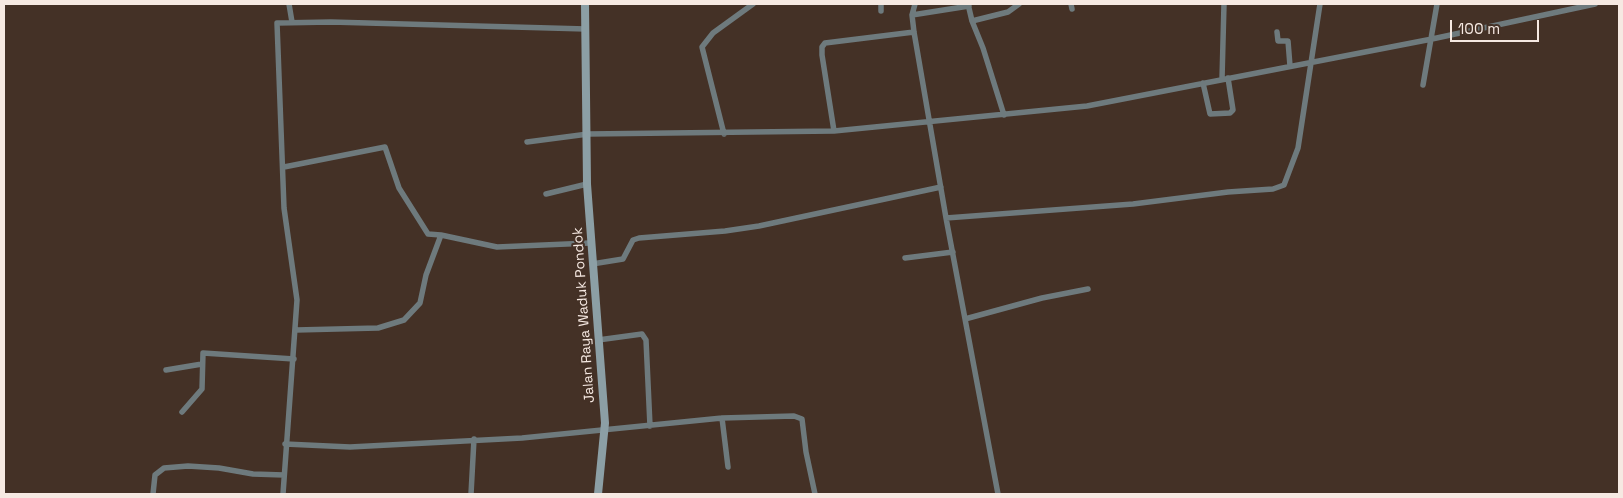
<!DOCTYPE html>
<html>
<head>
<meta charset="utf-8">
<style>
  body { margin:0 }
  #map { position:relative; width:1623px; height:498px; overflow:hidden; background:#443126; font-family:"Space Grotesk",sans-serif }
  canvas { display:block }
  .frame { position:absolute; inset:0; border:5px solid #f6e9e2; pointer-events:none }
  .scale { position:absolute; left:1450px; top:20px; width:89px; height:22px; box-sizing:border-box; border:2px solid #f6e9e2; border-top:0; padding-left:6px; font-size:15px; line-height:18px; white-space:nowrap; color:#f6e9e2; -webkit-text-stroke:4px #443126; paint-order:stroke }
</style>
</head>
<body>
<div id="map">
<canvas width="1623" height="498"></canvas>
<div class="frame"></div>
<div class="scale">100 m</div>
</div>
<script>
const ctx = document.querySelector('canvas').getContext('2d');
ctx.lineJoin = 'round';
function toPath(rows) {
  const path = new Path2D();
  for (const r of rows) {
    path.moveTo(r[0], r[1]);
    for (let i = 2; i < r.length; i += 2) path.lineTo(r[i], r[i + 1]);
  }
  return path;
}
function stroke(path, color, width, dash) {
  ctx.strokeStyle = color;
  ctx.lineWidth = width;
  ctx.lineCap = dash ? 'butt' : 'round';
  ctx.setLineDash(dash || []);
  ctx.stroke(path);
}
function write(font, color, halo, rows, align = 'center') {
  ctx.font = font + ' "Space Grotesk",sans-serif';
  ctx.lineWidth = 4;
  ctx.setLineDash([]);
  ctx.textBaseline = 'middle';
  ctx.strokeStyle = halo;
  ctx.fillStyle = color;
  for (const [text, x, y, turn = 0] of rows) {
    ctx.save();
    ctx.translate(x, y);
    ctx.rotate((+turn || 0) * Math.PI / 180);
    ctx.textAlign = isNaN(turn) ? turn : align;
    if (halo) ctx.strokeText(text, 0, 0);
    ctx.fillText(text, 0, 0);
    ctx.restore();
  }
}
const street = toPath([
  [289,4,292,22],
  [881,4,881,11],
  [915,4,912,15,914,32,946,218,998,494],
  [968,4,972,21,983,48,1004,115],
  [1071,4,1072,9],
  [912,15,969,6],
  [972,21,1008,12,1019,4],
  [1277,32,1278,41,1288,41,1290,66],
  [1222,79,1224,4],
  [1203,83,1210,114,1230,113,1233,110,1228,78],
  [1423,85,1437,4],
  [834,131,822,55,822,47,825,43,914,32],
  [724,134,702,47,713,33,753,4],
  [527,142,588,134,834,131,1087,106,1432,39,1595,4],
  [284,167,385,147,399,188,428,234,441,235,426,275,420,303,404,320,378,328,296,330],
  [546,194,587,184],
  [946,218,1133,204,1228,192,1273,189,1284,185,1298,148,1320,4],
  [441,235,497,247,590,243],
  [905,258,953,252],
  [592,264,623,259,633,240,639,238,725,231,759,226,941,187],
  [965,319,1042,298,1088,289],
  [598,340,642,334,646,340,650,426],
  [166,370,202,364],
  [182,412,202,389,203,353,294,359],
  [722,418,728,467],
  [285,444,350,447,522,438,722,418,794,416,802,419,806,452,815,494],
  [153,494,155,475,164,468,188,466,219,468,253,474,284,475],
  [283,494,297,300,284,208,277,23,331,22,586,29],
  [471,494,474,439]
]);
const secondary = toPath([
  [585,4,587,184,605,423,598,494]
]);
const streetNames = [
  ["Jalan Raya Waduk Pondok",584,315,-94]
];
stroke(street, '#6e7a7d', 5.5);
stroke(secondary, '#8c9fa5', 8);
write('14px', '#f6e9e2', '#443126', streetNames);
</script>
</body>
</html>
